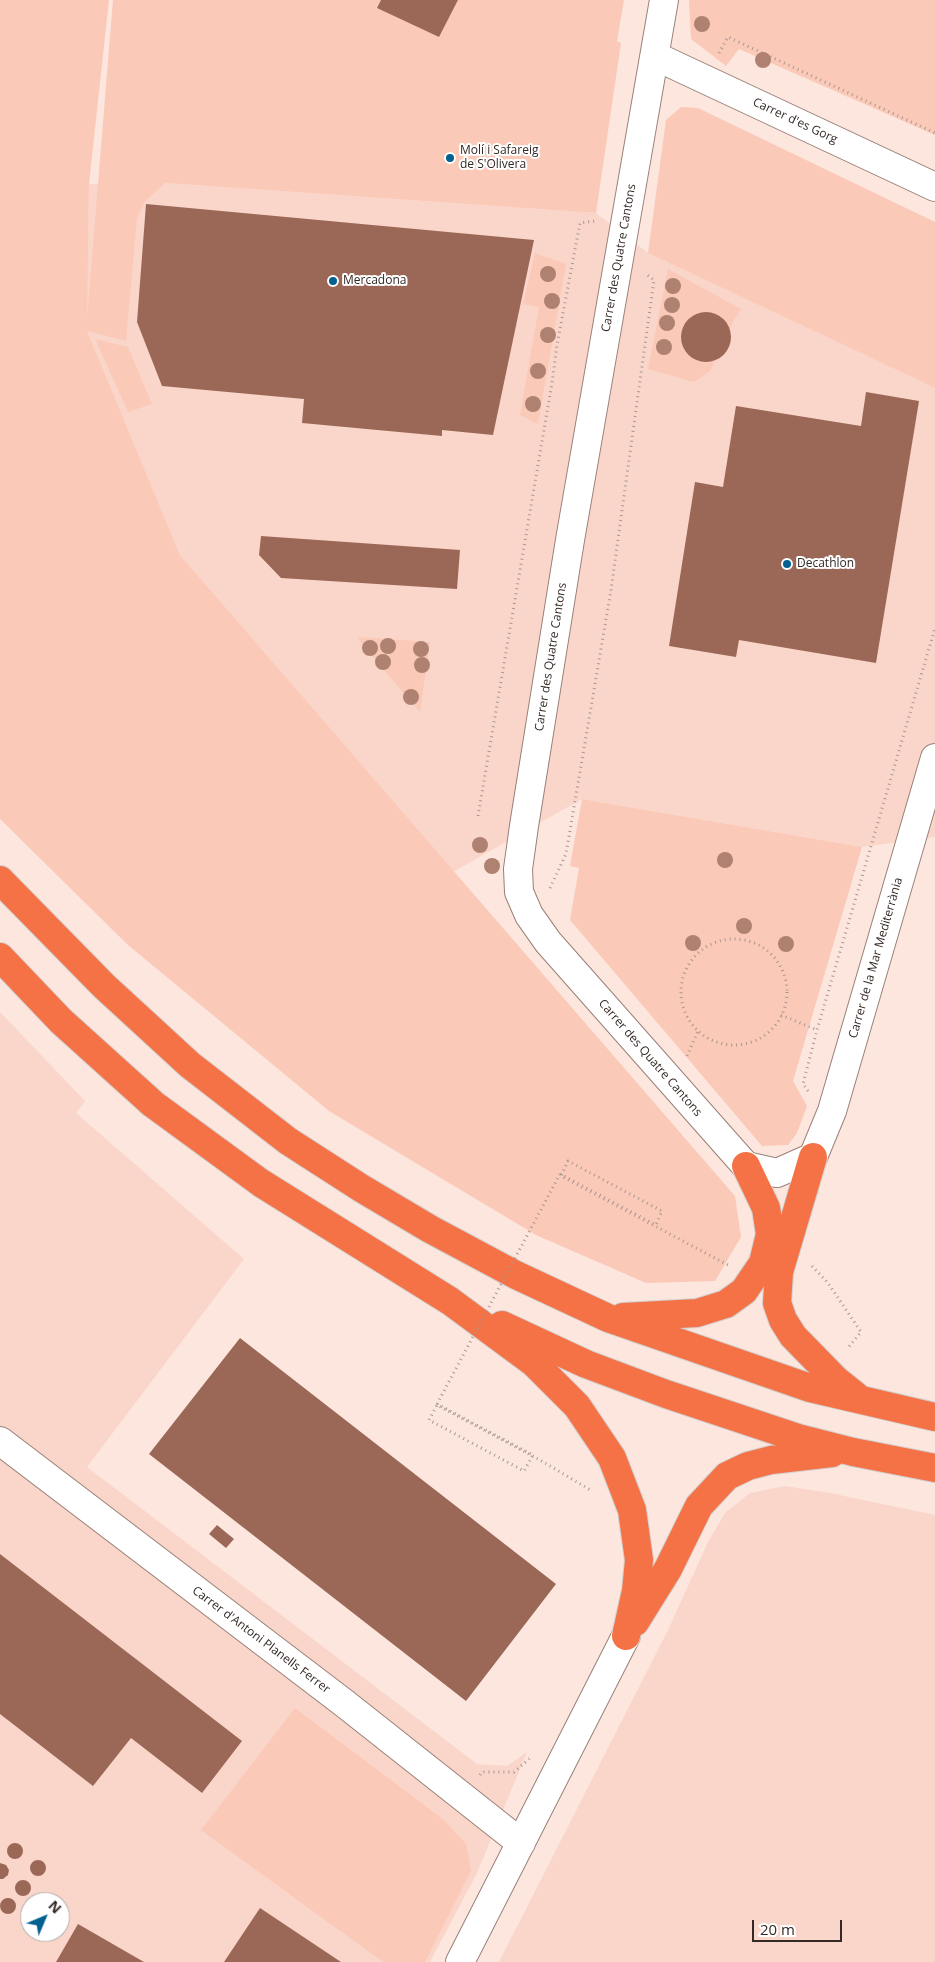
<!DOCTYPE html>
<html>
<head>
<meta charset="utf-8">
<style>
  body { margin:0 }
  #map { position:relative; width:935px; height:1962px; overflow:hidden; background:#fce6de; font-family:"Open Sans",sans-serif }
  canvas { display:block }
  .north { position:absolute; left:20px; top:1892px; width:50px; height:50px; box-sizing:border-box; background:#fff; border:1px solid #ada9a8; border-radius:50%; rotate:45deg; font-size:14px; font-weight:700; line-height:20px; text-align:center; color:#332925 }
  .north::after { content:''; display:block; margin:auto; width:18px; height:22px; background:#026191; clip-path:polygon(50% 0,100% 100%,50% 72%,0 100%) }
  .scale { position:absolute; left:752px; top:1920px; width:90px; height:22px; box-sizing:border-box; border:2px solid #332925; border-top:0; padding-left:6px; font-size:15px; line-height:18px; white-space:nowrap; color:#332925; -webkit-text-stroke:4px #fff; paint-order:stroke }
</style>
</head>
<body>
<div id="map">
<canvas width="935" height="1962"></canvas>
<div class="north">N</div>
<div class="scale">20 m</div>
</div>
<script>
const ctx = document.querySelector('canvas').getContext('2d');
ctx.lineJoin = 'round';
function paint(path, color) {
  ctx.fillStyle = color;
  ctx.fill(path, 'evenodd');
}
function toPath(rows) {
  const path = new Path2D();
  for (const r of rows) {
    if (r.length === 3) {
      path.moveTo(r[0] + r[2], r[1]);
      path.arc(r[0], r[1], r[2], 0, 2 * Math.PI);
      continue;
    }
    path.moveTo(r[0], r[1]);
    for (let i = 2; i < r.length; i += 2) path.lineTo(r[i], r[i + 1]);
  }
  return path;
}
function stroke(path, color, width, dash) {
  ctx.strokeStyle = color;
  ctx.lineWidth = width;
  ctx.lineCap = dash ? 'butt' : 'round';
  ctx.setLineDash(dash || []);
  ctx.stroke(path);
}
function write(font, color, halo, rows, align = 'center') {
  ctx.font = font + ' "Open Sans",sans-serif';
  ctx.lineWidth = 4;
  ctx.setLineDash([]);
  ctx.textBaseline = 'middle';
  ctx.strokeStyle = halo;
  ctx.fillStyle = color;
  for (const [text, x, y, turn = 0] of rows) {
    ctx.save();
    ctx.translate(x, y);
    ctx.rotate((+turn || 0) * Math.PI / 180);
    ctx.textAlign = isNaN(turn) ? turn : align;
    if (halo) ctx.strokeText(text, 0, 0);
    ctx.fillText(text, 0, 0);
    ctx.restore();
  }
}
const built = toPath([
  [165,183,596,213,648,253,935,388,935,837,862,847,582,799,453,872,180,555,86,330,89,184],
  [0,1012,85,1101,76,1113,244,1259,87,1467,477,1764,507,1766,527,1752,477,1873,430,1962,0,1962],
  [30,1902,60,1902,60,1932,30,1932],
  [785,1486,830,1493,935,1515,935,1962,499,1962,668,1630,708,1542,725,1513,750,1493]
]);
const green = toPath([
  [0,0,109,0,89,184,87,319,113,0,624,0,617,41,621,43,596,213,165,183,145,201,137,218,126,341,87,331,180,555,735,1196,741,1237,715,1281,646,1283,536,1235,329,1111,128,945,0,819],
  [689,0,935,0,935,135,739,49,726,66,691,39],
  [681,107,698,108,935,222,935,388,648,253,666,120],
  [535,253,566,264,538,424,520,415,539,307,523,304],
  [668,269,741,309,734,320,710,371,694,382,648,369],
  [95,339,128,347,152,404,128,412],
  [357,637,430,642,420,712,366,649],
  [582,799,862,847,793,1081,807,1106,797,1133,788,1145,762,1146,570,920,579,868,570,866],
  [295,1708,444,1820,466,1844,471,1871,425,1962,383,1962,201,1830]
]);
const building = toPath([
  [381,0,458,0,439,37,377,8],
  [146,204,534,240,493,435,442,430,442,436,302,423,304,399,162,386,137,322],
  [706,337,25],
  [866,392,919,401,876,663,739,640,736,657,669,646,695,482,723,487,736,406,861,426],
  [261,536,460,550,457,589,281,578,259,555],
  [240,1338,556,1584,466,1701,149,1454],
  [217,1525,234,1539,226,1548,209,1534],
  [0,1554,242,1741,202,1793,131,1738,93,1786,0,1714],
  [15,1851,8],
  [38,1868,8],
  [0,1863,6,1865,9,1870,8,1875,3,1879,0,1879],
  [23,1888,8],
  [8,1906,8],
  [260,1908,341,1962,224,1962],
  [78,1924,144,1962,56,1962]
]);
const path = toPath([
  [719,53,728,37,935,133],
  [478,816,552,383,557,345,580,223,596,221],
  [550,888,566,854,611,590,654,280,646,274],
  [734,992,53],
  [781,1015,817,1030],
  [687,1056,698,1031],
  [808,1091,803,1084,817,1030,935,628],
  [560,1174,656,1225,662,1211,568,1161,561,1176,728,1265],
  [812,1266,828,1283,861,1332,847,1349],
  [437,1404,533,1455,524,1471,429,1420,437,1405,540,1460,592,1491],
  [480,1775,482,1772,514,1772,530,1758]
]);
const minor = toPath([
  [664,0,570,540,524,826,518,869,519,892,529,915,548,942,746,1166,777,1173,813,1157,832,1111,935,758],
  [655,56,935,187],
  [0,1441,344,1703,521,1843],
  [460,1962,626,1636]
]);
const highway = toPath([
  [0,880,104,986,190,1065,288,1141,361,1188,430,1229,516,1275,608,1318,810,1388,935,1417],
  [0,957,61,1021,153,1104,261,1183,450,1301,534,1363,577,1406,612,1458,632,1510,639,1560,636,1591,626,1636],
  [813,1157,779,1272,777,1303,783,1320,793,1336,836,1380,856,1396],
  [623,1317,697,1313,726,1304,744,1291,763,1263,770,1234,766,1208,746,1166],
  [502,1325,586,1364,666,1394,798,1438,853,1452,935,1468],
  [635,1622,668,1569,699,1506,727,1476,748,1466,771,1460,832,1453]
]);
const pathBridge = toPath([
  [437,1404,560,1174]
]);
const trees = [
  [702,24],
  [763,60],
  [548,274],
  [673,286],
  [552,301],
  [672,305],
  [667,323],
  [548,335],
  [664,347],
  [538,371],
  [533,404],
  [388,646],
  [370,648],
  [421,649],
  [383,662],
  [422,665],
  [411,697],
  [480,845],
  [725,860],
  [492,866],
  [744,926],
  [693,943],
  [786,944]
];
const markers = [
  [450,158,5,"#026191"],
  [333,281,5,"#026191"],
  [787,564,5,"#026191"]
];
const streetNames = [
  ["Carrer d'es Gorg",795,121,25],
  ["Carrer des Quatre Cantons",619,258,-80],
  ["Carrer des Quatre Cantons",551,657,-81],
  ["Carrer de la Mar Mediterrània",876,958,-74],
  ["Carrer des Quatre Cantons",650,1058,49],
  ["Carrer d'Antoni Planells Ferrer",261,1640,37]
];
const poiNames = [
  ["Molí i Safareig",460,151],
  ["de S'Olivera",460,165],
  ["Mercadona",343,281],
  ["Decathlon",797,564]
];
paint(built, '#fad6ca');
paint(green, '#fbc9b8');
paint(building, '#9b6857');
stroke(minor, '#998078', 30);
stroke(highway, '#d2d0cf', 30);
stroke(path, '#a89791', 3, [1, 4]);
stroke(minor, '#fff', 28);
stroke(highway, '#f47246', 28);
stroke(pathBridge, '#a89791', 3, [1, 4]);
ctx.fillStyle = '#af8171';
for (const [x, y] of trees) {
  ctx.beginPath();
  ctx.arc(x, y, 8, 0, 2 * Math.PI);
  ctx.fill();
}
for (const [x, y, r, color] of markers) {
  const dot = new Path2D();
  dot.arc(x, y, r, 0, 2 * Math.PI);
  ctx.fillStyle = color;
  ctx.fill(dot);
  stroke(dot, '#fff', 2);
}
write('12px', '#332925', '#fff', streetNames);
write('12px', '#332925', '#fff', poiNames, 'left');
</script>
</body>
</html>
